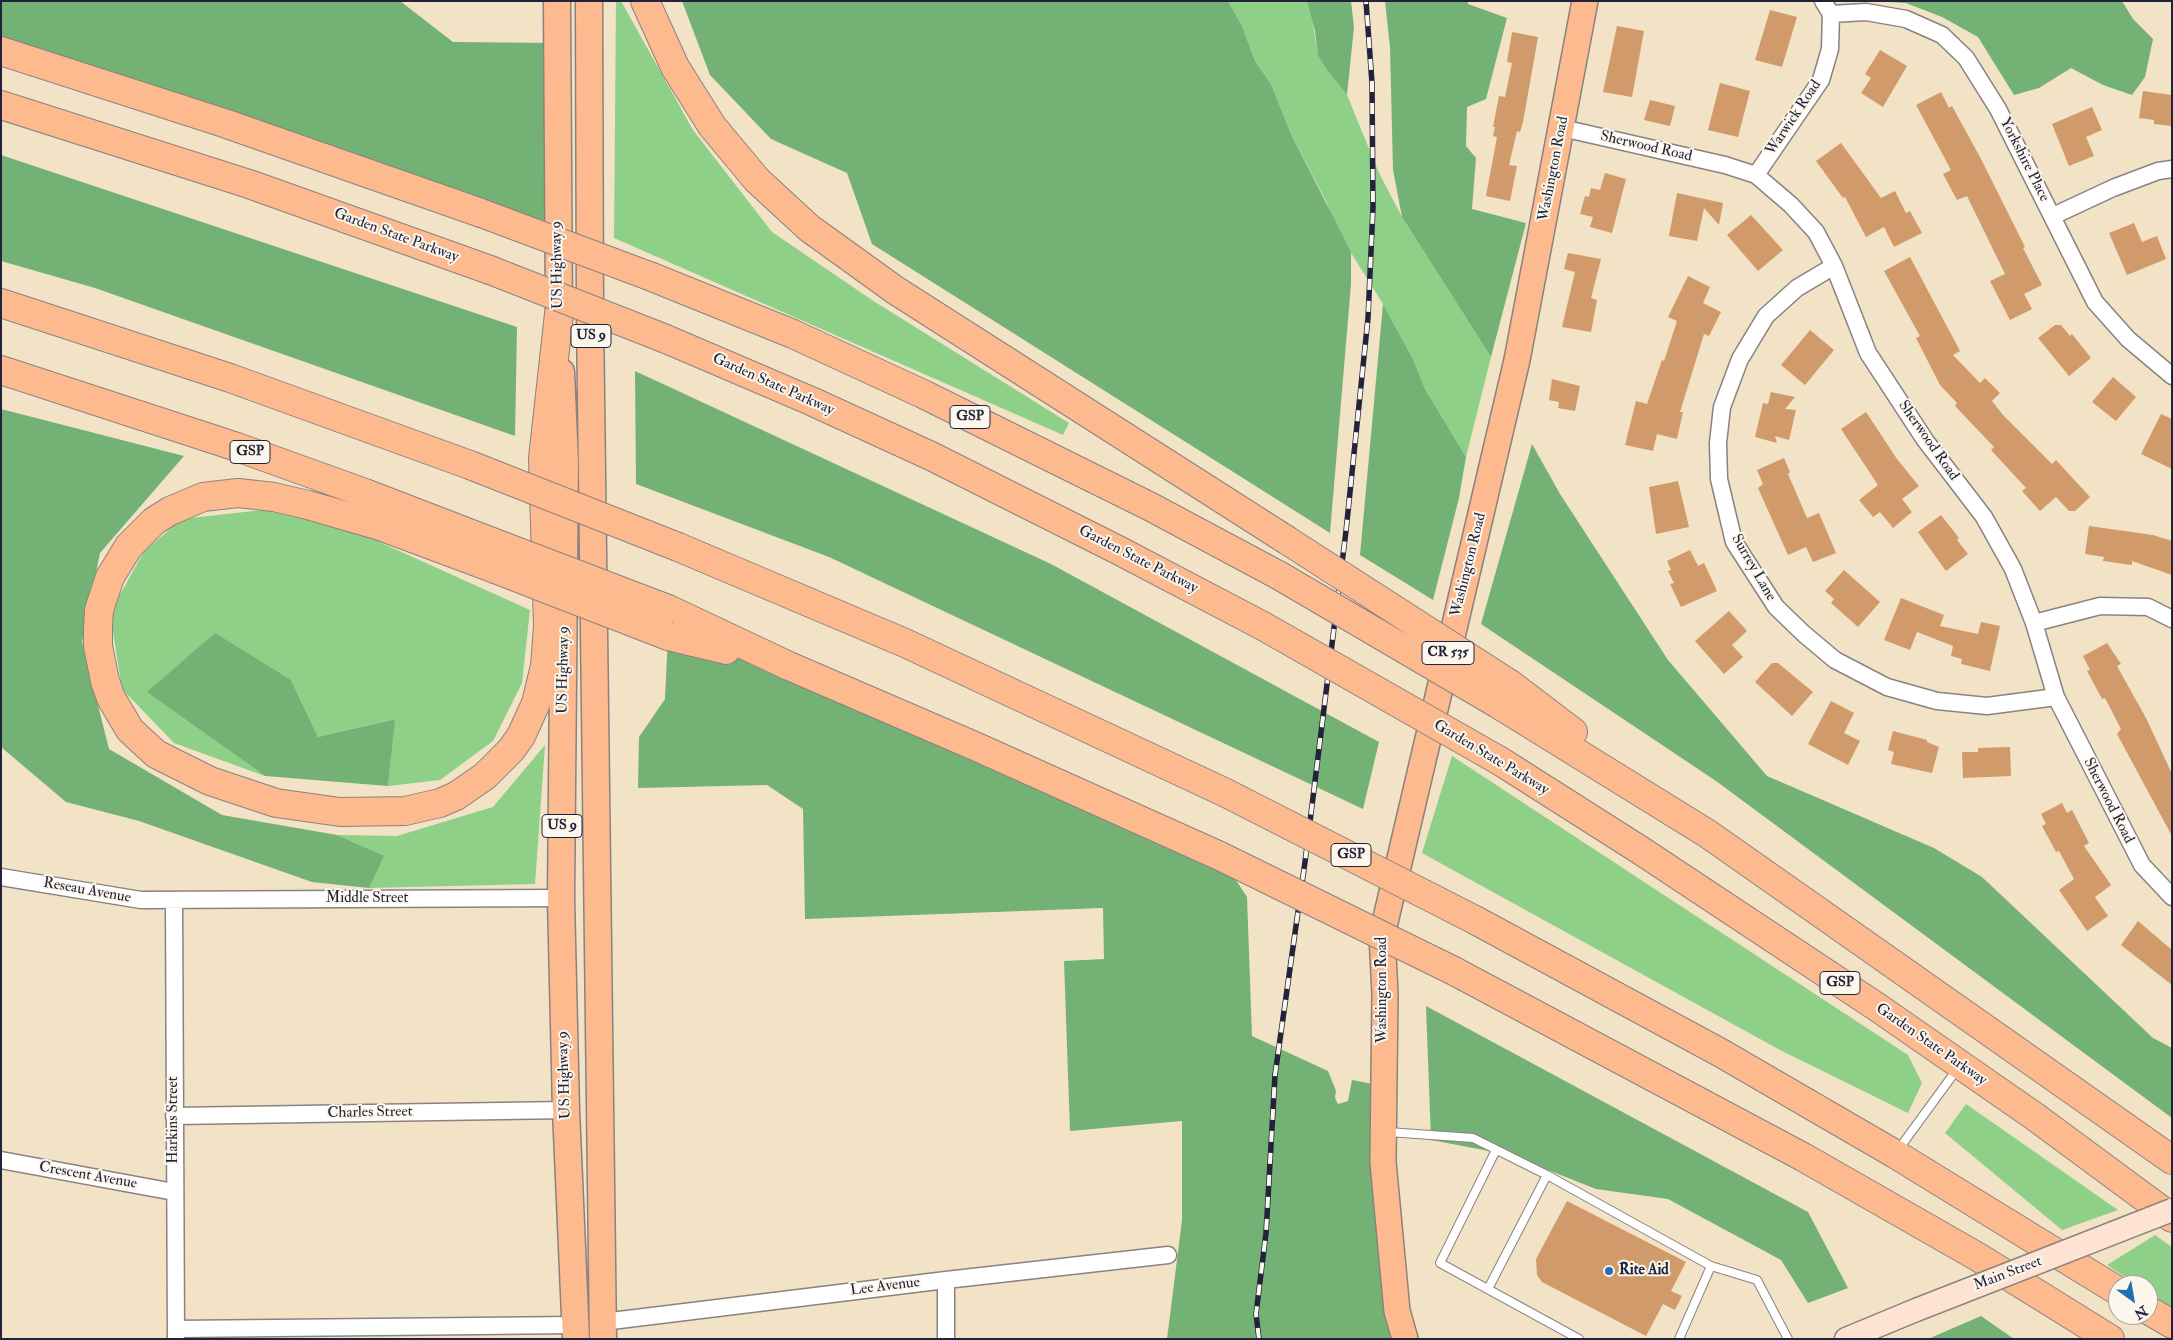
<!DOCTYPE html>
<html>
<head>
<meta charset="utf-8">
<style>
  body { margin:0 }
  #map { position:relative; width:2173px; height:1340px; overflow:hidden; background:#f2e2c6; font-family:"IM FELL Double Pica",serif }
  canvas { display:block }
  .frame { position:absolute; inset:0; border:2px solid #22223b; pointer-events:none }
  .north { position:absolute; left:2108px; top:1275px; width:50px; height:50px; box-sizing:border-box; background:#fbf7ec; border:1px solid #a4a2a5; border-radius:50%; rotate:148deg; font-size:14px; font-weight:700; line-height:20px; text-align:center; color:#22223b }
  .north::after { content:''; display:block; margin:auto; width:18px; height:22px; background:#1f6fb2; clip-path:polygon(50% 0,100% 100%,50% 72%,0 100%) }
</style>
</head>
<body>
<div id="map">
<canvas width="2173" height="1340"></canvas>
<div class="frame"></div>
<div class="north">N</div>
</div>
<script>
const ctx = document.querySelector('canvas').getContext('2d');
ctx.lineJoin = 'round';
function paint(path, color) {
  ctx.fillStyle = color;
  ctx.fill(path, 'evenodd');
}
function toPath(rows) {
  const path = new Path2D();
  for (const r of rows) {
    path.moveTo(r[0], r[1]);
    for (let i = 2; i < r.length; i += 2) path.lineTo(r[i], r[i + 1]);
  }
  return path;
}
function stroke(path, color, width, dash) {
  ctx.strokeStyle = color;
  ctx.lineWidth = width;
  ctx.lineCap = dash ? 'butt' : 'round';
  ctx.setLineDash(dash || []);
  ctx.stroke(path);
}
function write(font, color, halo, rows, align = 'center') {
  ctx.font = font + ' "IM FELL Double Pica",serif';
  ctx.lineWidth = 4;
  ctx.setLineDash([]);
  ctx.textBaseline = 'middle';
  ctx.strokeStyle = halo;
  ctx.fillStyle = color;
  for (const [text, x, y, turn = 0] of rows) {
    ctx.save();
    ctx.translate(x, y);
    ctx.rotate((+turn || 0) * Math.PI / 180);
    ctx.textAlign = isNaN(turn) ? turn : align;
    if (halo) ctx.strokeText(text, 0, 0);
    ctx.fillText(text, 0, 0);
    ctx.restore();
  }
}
const green = toPath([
  [616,1,621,1,693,130,772,232,875,302,1069,423,1063,435,614,238],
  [1228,1,1307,1,1310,6,1318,56,1329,73,1347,95,1379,173,1402,217,1491,357,1466,457,1425,389,1413,359,1383,304,1338,232,1326,201,1291,134,1271,84,1255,61,1242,26],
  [262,510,335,522,530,610,522,683,493,741,440,780,388,786,394,719,318,737,291,680,148,692,265,776,174,743,122,689,110,613,144,551,182,519],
  [545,745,535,884,369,888,383,856,337,835,397,836,493,807],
  [1452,756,1908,1055,1922,1083,1908,1113,1780,1050,1422,853],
  [1966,1104,2118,1210,2062,1230,1945,1133],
  [2155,1235,2172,1247,2172,1307,2148,1292,2148,1285,2137,1285,2107,1265]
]);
const forest = toPath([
  [1,1,400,1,453,42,557,43,558,244,1,51],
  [682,1,1228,1,1242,26,1255,61,1271,84,1291,134,1351,252,1351,284,1330,533,872,244,847,173,771,139,710,75],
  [1307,1,1351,1,1354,27,1347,95,1329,73,1318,56,1315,31],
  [1385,1,1468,1,1468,4,1507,18,1486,99,1467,107,1466,146,1476,158,1472,209,1526,223,1491,357,1402,217,1393,170,1390,47],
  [1873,1,2122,1,2133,19,2153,39,2145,77,2132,95,2103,85,2071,68,2039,88,2014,95,1978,37,1942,17,1906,3],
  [1,155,517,327,515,436,95,288,1,261],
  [1383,304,1413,359,1425,389,1466,457,1459,498,1433,600,1360,555],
  [635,371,1051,564,1379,742,1363,809,829,557,636,484],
  [1,409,184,456,100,553,82,642,109,749,222,815,337,835,384,856,369,888,312,882,139,821,66,802,1,747],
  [1532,444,1560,494,1668,660,1767,776,1934,848,1982,877,2153,1038,2172,1048,2172,1118,1716,781,1481,624],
  [215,633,291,680,318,737,395,719,388,786,265,776,147,692],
  [668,636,789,666,1220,856,1247,897,1252,1036,1328,1071,1336,1091,1335,1098,1338,1104,1348,1101,1352,1080,1383,1086,1405,1339,1167,1339,1182,1220,1182,1121,1070,1131,1064,961,1104,959,1103,908,805,919,803,809,767,785,638,788,639,737,665,699],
  [1426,1006,1808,1212,1848,1288,1808,1303,1781,1260,1668,1199,1596,1189,1510,1155,1431,1140],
  [1981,1316,2014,1339,1928,1339]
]);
const building = toPath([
  [1770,10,1797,17,1782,67,1755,60],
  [1617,26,1644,31,1632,97,1603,92],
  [1512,32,1538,37,1523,122,1520,132,1517,131,1509,165,1517,166,1510,201,1486,196,1497,137,1493,136,1495,127,1493,127,1499,96,1505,97,1512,63,1507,62],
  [1880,50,1907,66,1883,107,1861,93,1871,78,1865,74],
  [1720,83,1750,91,1738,137,1708,130],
  [2143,91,2172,95,2172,126,2154,124,2154,120,2139,118],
  [1941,92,1949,108,1952,106,1980,157,2025,247,2023,248,2042,285,2024,294,2032,309,2010,320,1990,281,2005,274,1967,196,1957,200,1943,174,1951,170,1916,105],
  [1650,100,1675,106,1670,126,1644,120],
  [2092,107,2102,130,2086,137,2094,156,2069,166,2052,124],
  [1841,143,1881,198,1895,191,1906,213,1910,211,1922,233,1894,247,1884,227,1866,237,1845,197,1843,198,1816,161],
  [1605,173,1626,179,1612,233,1590,227,1593,217,1580,214,1585,196,1589,197,1591,188,1600,190],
  [1677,193,1723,203,1719,225,1704,208,1697,241,1669,236],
  [1751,215,1783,250,1758,271,1727,235],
  [2134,223,2142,242,2157,236,2166,259,2127,275,2109,233],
  [1568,253,1601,259,1591,298,1597,300,1591,332,1562,327,1575,272,1564,269],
  [1910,257,1960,351,1953,355,1980,383,1985,378,2000,393,1992,401,2003,415,2052,464,2056,460,2090,497,2075,511,2069,511,2056,497,2040,511,2022,491,2026,488,1991,450,1994,447,1955,406,1957,403,1940,385,1916,338,1920,336,1884,271],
  [1688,276,1710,287,1703,303,1721,312,1709,336,1704,334,1680,412,1683,412,1677,439,1657,434,1653,451,1625,445,1636,401,1647,404,1662,360,1664,361,1677,321,1668,317],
  [2055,325,2061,325,2070,336,2072,334,2091,358,2069,376,2038,338],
  [1810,330,1834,350,1805,385,1781,365],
  [2113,377,2136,397,2116,421,2092,402],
  [1552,379,1580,386,1575,411,1558,408,1559,402,1549,400],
  [1771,392,1795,397,1785,409,1796,410,1789,440,1775,436,1777,443,1755,437,1763,403,1768,404],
  [1866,412,1897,459,1919,486,1902,499,1912,512,1893,528,1880,512,1873,517,1859,500,1878,485,1841,429],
  [2161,414,2172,419,2172,469,2141,454],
  [1784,458,1790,472,1788,474,1807,518,1819,513,1836,553,1813,562,1806,547,1788,555,1758,488,1763,484,1757,470],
  [1678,481,1689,527,1656,534,1649,487],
  [1941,515,1959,538,1957,540,1968,554,1946,571,1918,532],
  [2089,526,2153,535,2172,541,2172,575,2132,561,2132,565,2103,561,2104,557,2085,554],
  [1690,550,1698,566,1704,563,1717,591,1681,607,1670,584,1674,583,1668,571,1671,570,1667,561],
  [1844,570,1880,602,1858,627,1831,603,1834,599,1825,591],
  [1901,598,1944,615,1940,626,1978,634,1981,622,2000,626,1990,671,1961,664,1962,659,1951,656,1953,646,1917,632,1910,650,1884,640],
  [1729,611,1747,631,1732,645,1743,657,1724,674,1695,641],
  [2107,643,2121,664,2117,666,2146,718,2172,774,2172,836,2117,734,2121,729,2105,698,2102,699,2087,671,2090,670,2083,656],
  [1772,663,1778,663,1813,692,1792,716,1755,682],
  [1831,701,1854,713,1844,733,1860,741,1848,765,1808,744],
  [1893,731,1927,740,1927,742,1939,747,1932,773,1891,764,1894,752,1888,750],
  [2010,747,2011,776,1963,778,1962,752,1978,752,1978,748],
  [2062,803,2067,813,2072,810,2089,843,2084,846,2111,885,2095,897,2108,916,2087,931,2059,890,2074,879,2059,851,2056,852,2042,826,2046,824,2041,814],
  [2138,921,2172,950,2172,985,2121,945],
  [1567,1201,1686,1262,1671,1291,1682,1296,1675,1310,1663,1304,1646,1336,1542,1282,1537,1275,1536,1259]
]);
const service = toPath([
  [1388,1132,1473,1138,1547,1175,1711,1266,1757,1280,1788,1339],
  [1496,1150,1440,1263,1579,1339],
  [1898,1150,1958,1068],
  [1488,1289,1547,1175],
  [1679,1339,1711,1266]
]);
const minor = toPath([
  [1831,14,1866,12,1906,19,1942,35,1966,58,1998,109,2095,302,2128,339,2172,376],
  [1562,128,1725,165,1756,175,1791,205,1816,232,1834,266,1868,353,1925,440,1984,517,2013,569,2034,623,2056,697,2142,865,2172,897],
  [1756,175,1821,80,1830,49,1831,14,1823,1],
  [2053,216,2113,188,2158,171,2172,169],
  [1834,266,1797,288,1766,316,1740,359,1722,407,1718,443,1719,479,1734,542,1776,607,1804,634,1835,660,1887,687,1937,701,1987,706,2056,697],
  [2034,623,2100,606,2148,607,2172,619],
  [1,877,141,900,561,898],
  [174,900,176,1339],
  [174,1116,566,1110],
  [1,1160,174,1192],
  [946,1280,946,1339],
  [603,1322,946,1280,1168,1255],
  [176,1329,576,1325]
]);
const secondary = toPath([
  [1846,1339,1916,1310]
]);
const primary = toPath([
  [1405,1339,1397,1311,1383,1162,1385,994,1382,935,1517,360,1585,1]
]);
const trunk = toPath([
  [557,1,559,318],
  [589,1,590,316,603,1339],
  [561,372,565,462,561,898,566,1110,576,1339]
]);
const motorway = toPath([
  [645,1,675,67,712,126,757,180,809,228,895,290,1285,539],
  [1,51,224,123,481,213],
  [1,105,249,184,490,270],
  [652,277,793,334,923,394,1151,507,1280,576],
  [1,303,230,378,470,465],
  [666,339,811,401,931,456,1118,550,1263,626],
  [1,370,237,447,365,493,495,543],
  [678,547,905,643,1226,793],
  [495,569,377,525,308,505,274,497,238,493,203,497,170,511,154,521,129,546,110,577,99,610,98,628,98,646,105,681,111,698,130,730,156,754,210,781,276,803,340,812,405,811,440,803,456,796,485,776,511,750,521,736,536,703,545,666,548,626,543,458,559,314],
  [668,609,789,666,977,747,1220,856],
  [668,636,726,650],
  [1510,684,1573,732],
  [1498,704,1708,834,2172,1160],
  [1500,761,1640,850,1877,1007,2034,1116,2172,1218],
  [1475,920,1721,1053,1895,1154,2118,1291],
  [1454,971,1803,1157,1978,1257,2110,1339],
  [2148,1310,2172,1324]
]);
const rail = toPath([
  [1259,1339,1256,1314,1266,1233,1275,1075,1305,862,1346,531,1368,318,1373,207,1372,83,1366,1]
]);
const secondaryBridge = toPath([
  [1916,1310,2172,1210]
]);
const motorwayBridge = toPath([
  [481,213,652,277],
  [490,270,666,339],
  [470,465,678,547],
  [1285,539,1510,684],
  [495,543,668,609],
  [495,569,668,636],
  [1280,576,1498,704],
  [1263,626,1500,761],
  [1226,793,1475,920],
  [1220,856,1454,971]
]);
const markers = [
  [1609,1271,5,"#1f6fb2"]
];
const shields = [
  [591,336,40],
  [970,417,40],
  [250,452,40],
  [1448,653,52],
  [562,826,40],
  [1351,855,40],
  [1840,983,40]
];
const shieldNames = [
  ["US 9",591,336],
  ["GSP",970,417],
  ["GSP",250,452],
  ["CR 535",1448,653],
  ["US 9",562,826],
  ["GSP",1351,855],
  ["GSP",1840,983]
];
const streetNames = [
  ["Warwick Road",1794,118,-56],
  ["Sherwood Road",1646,147,13],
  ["Yorkshire Place",2024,160,63],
  ["Washington Road",1554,169,-79],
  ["Garden State Parkway",396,236,20],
  ["US Highway 9",558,265,-91],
  ["Garden State Parkway",773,385,24],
  ["Sherwood Road",1928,441,55],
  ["Garden State Parkway",1138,560,27],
  ["Washington Road",1469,565,-76],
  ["Surrey Lane",1753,568,60],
  ["US Highway 9",564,670,-89],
  ["Garden State Parkway",1491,758,31],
  ["Sherwood Road",2108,801,63],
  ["Reseau Avenue",87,891,10],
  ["Middle Street",367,899],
  ["Washington Road",1383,990,-90],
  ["Garden State Parkway",1931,1045,35],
  ["US Highway 9",565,1075,-92],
  ["Charles Street",370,1113,-1],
  ["Harkins Street",174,1120,-90],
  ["Crescent Avenue",88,1176,10],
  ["Main Street",2008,1274,-21],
  ["Lee Avenue",885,1287,-7]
];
const poiNames = [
  ["Rite Aid",1619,1271]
];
paint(green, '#8fd088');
paint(forest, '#73b274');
paint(building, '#d19a6a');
stroke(service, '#8a8280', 10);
stroke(minor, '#8a8280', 19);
stroke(secondary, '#8a8280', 25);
stroke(primary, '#8a8280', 28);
stroke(trunk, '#8a8280', 29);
stroke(motorway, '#8a8280', 30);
stroke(service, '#fff', 8);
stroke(minor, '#fff', 16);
stroke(secondary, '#fee3d2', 22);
stroke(primary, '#fcba8e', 25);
stroke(trunk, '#fcba8e', 26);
stroke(motorway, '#fcba8e', 28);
stroke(rail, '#22223b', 5.5);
stroke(rail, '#fbf7ec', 4, [11]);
stroke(secondaryBridge, '#8a8280', 25, []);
stroke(motorwayBridge, '#8a8280', 30, []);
stroke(secondaryBridge, '#fee3d2', 22);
stroke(motorwayBridge, '#fcba8e', 28);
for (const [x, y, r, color] of markers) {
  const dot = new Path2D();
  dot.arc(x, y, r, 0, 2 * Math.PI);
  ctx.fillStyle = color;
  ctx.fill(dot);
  stroke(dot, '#fbf7ec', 2);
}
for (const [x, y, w] of shields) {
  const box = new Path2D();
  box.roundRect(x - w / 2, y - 11.5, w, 23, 4);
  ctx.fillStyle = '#fbf7ec';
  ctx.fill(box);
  stroke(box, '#22223b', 1);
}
write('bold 14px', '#22223b', null, shieldNames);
write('15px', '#22223b', '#fbf7ec', streetNames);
write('bold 15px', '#22223b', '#fbf7ec', poiNames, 'left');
</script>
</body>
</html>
